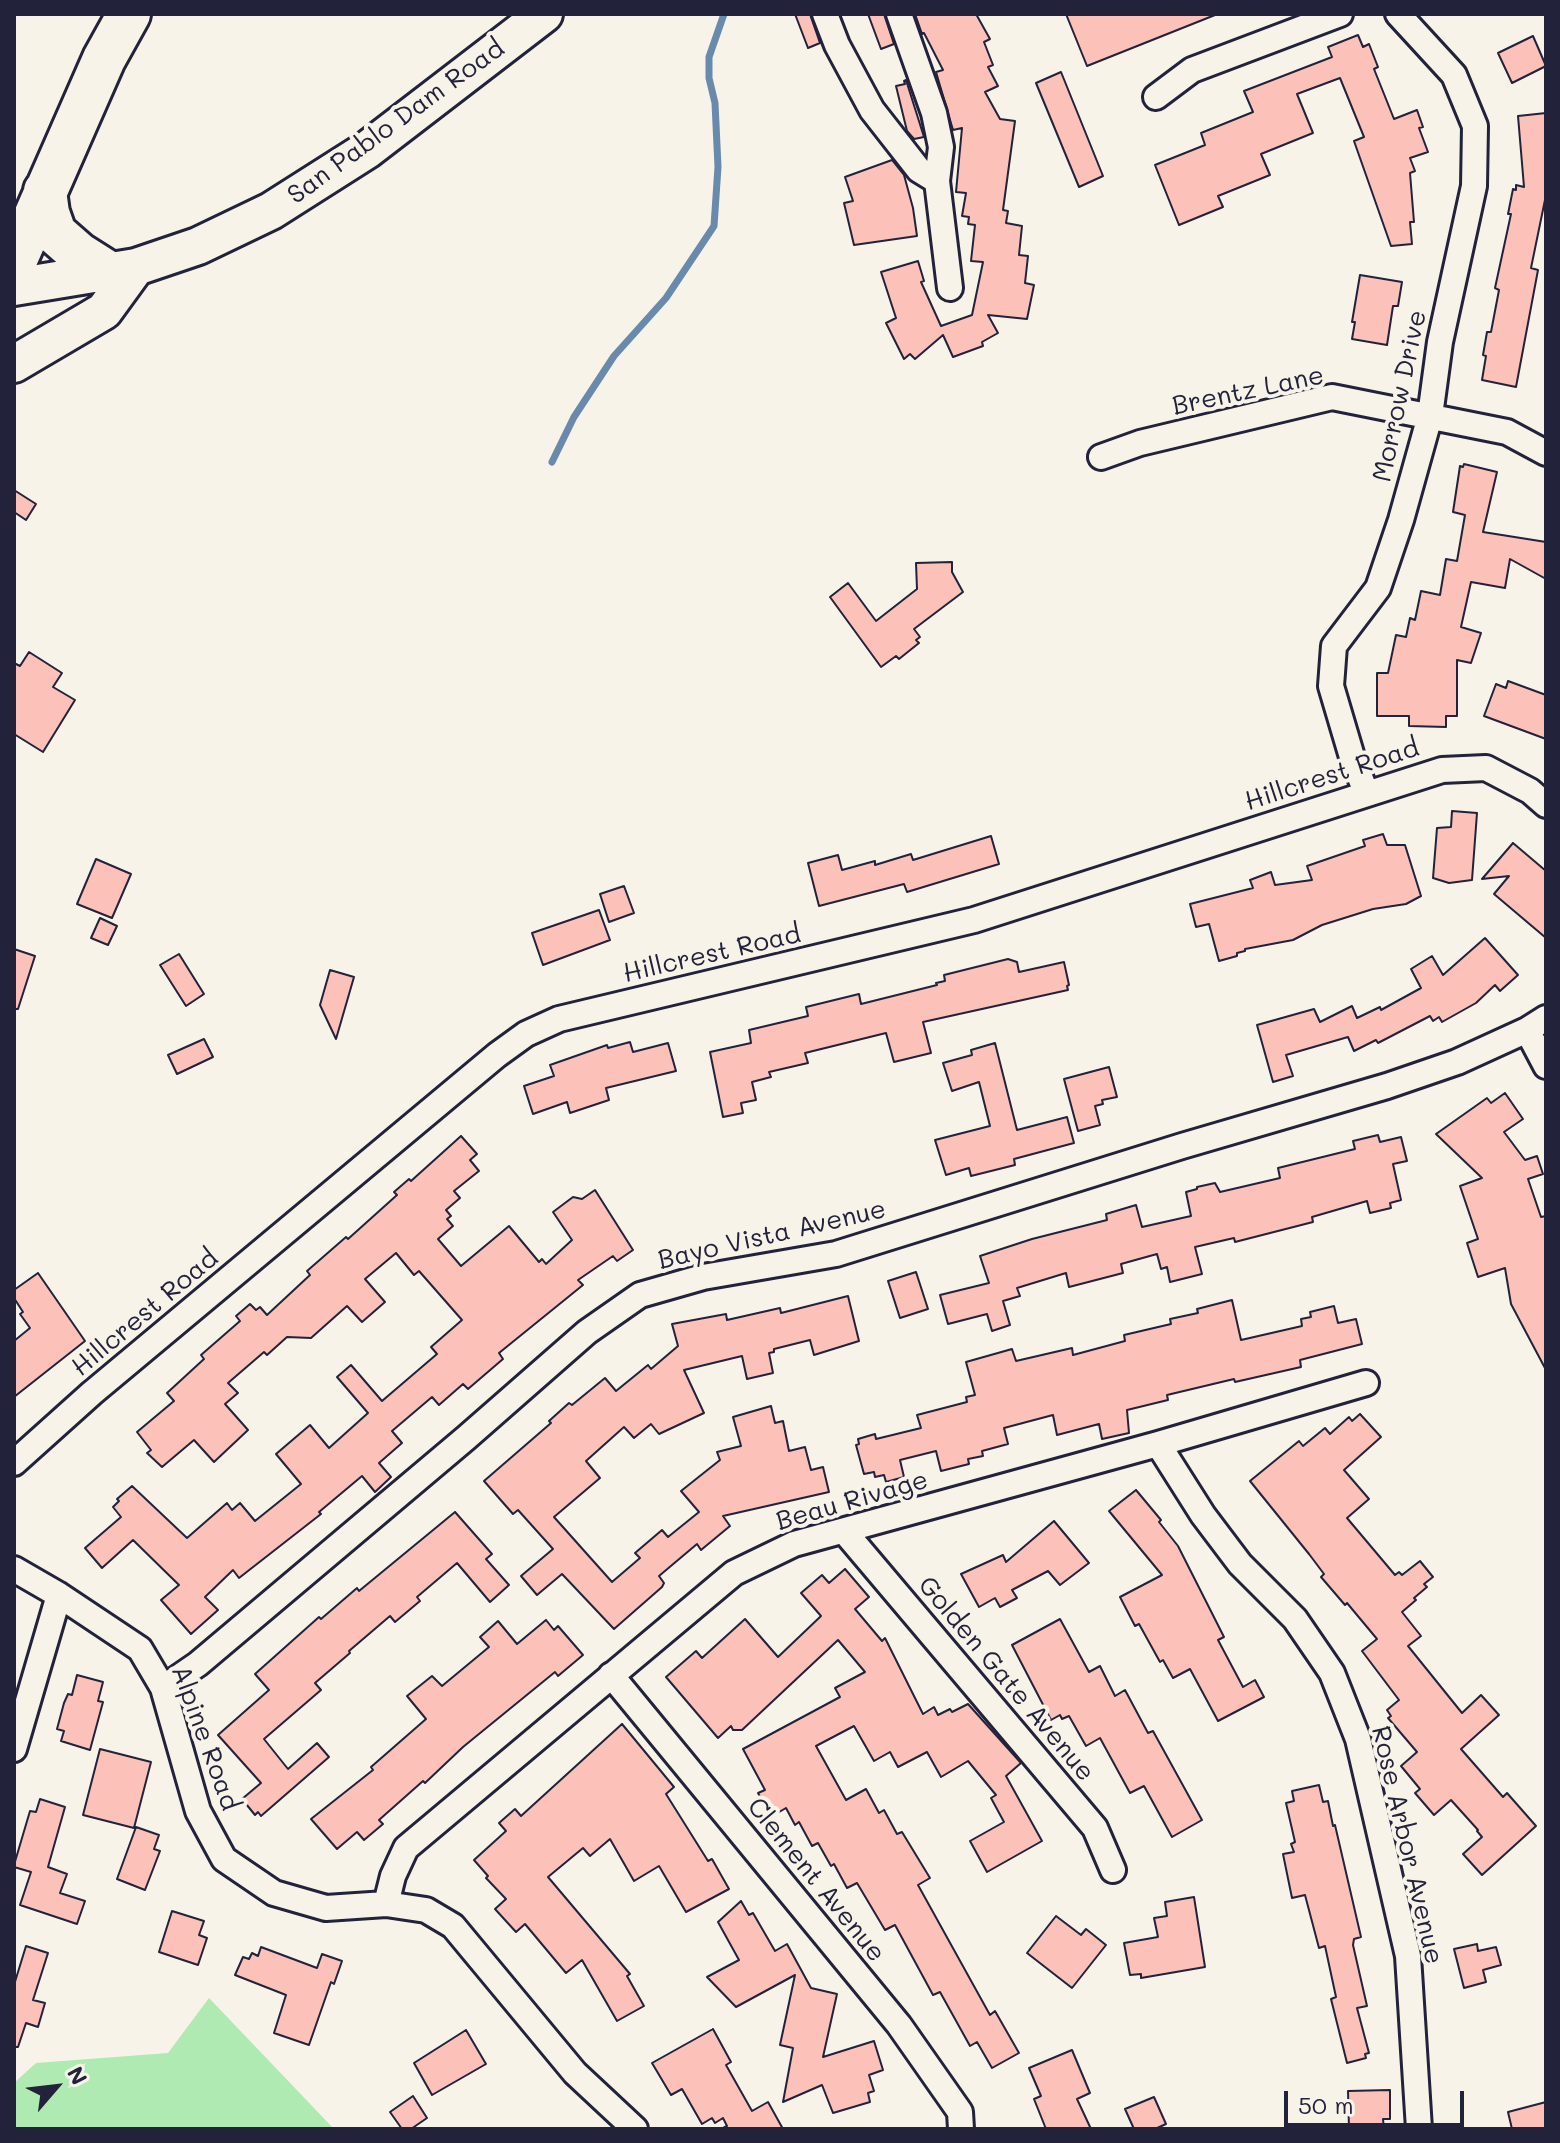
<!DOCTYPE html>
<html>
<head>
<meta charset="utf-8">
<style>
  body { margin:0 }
  #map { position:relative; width:1560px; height:2143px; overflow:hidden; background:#f7f3e8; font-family:Mali,sans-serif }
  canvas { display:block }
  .frame { position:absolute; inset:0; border:16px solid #22223b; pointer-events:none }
  .north { position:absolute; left:16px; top:2047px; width:80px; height:80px; -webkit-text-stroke:6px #f7f3e8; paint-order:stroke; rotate:62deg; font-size:22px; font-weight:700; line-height:32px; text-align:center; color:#22223b }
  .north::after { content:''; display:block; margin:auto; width:28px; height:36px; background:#22223b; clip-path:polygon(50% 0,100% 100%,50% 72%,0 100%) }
  .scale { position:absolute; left:1284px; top:2091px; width:180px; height:36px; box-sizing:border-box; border:4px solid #22223b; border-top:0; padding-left:10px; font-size:24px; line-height:28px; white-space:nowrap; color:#22223b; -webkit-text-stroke:6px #f7f3e8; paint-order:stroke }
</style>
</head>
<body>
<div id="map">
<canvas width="1560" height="2143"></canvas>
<div class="frame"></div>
<div class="north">N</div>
<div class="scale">50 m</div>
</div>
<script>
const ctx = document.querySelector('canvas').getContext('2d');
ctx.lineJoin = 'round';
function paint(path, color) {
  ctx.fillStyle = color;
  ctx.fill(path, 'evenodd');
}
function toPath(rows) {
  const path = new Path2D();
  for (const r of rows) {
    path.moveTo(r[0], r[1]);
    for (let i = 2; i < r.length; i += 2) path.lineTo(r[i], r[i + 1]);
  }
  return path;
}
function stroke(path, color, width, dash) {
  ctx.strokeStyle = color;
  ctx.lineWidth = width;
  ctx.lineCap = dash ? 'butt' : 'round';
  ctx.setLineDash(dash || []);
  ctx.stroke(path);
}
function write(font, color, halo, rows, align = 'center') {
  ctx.font = font + ' Mali,sans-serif';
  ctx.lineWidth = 8;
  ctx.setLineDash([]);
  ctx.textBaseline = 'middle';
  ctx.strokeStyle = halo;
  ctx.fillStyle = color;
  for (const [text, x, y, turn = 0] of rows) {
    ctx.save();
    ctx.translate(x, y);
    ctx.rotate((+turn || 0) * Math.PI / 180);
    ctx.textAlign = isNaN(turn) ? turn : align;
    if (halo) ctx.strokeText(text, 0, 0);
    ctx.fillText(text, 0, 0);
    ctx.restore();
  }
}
const green = toPath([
  [209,1998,334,2129,14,2129,14,2083,36,2063,168,2053]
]);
const stream = toPath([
  [552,462,574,417,614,356,666,298,714,226,718,167,715,103,709,78,709,57,724,14]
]);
const building = toPath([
  [795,14,810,14,820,43,808,48,795,14],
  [868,14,884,14,894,44,881,49,868,14],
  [915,14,976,14,990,39,984,42,993,65,988,67,998,86,985,92,1000,119,1015,121,1003,210,1008,211,1006,223,1022,226,1019,255,1028,256,1025,283,1034,285,1027,319,988,315,998,333,982,342,983,346,953,357,943,335,915,359,910,354,904,359,886,323,896,318,881,272,918,261,924,281,921,282,941,326,972,315,983,262,971,261,975,225,968,224,969,217,962,216,966,193,956,192,962,128,953,130,936,72,943,70,924,33,922,34,915,14],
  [1066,14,1215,14,1215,15,1087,66,1066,14],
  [1358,35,1363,47,1369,44,1378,67,1374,69,1394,119,1417,110,1423,127,1419,128,1428,152,1410,158,1415,171,1410,173,1414,222,1410,222,1412,244,1391,246,1354,141,1364,137,1340,78,1297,94,1313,133,1261,154,1270,175,1218,196,1223,207,1179,225,1155,165,1205,145,1201,133,1253,112,1244,91,1332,57,1328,47,1358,35],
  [1533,36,1546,66,1512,83,1498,53,1533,36],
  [1061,72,1103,176,1079,187,1036,83,1061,72],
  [906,80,924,137,914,139,907,131,896,86,905,84,904,81,906,80],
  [1546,113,1546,195,1531,268,1538,270,1516,387,1482,380,1486,356,1483,355,1487,332,1491,332,1499,290,1495,288,1511,214,1508,214,1513,189,1516,190,1516,185,1524,187,1518,116,1546,113],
  [892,160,904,175,913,208,917,236,854,245,844,203,853,201,845,177,892,160],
  [1360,275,1402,282,1398,306,1393,306,1387,345,1352,339,1355,322,1352,322,1360,275],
  [1464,464,1497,472,1483,532,1546,542,1546,579,1510,559,1505,588,1471,582,1461,627,1481,633,1471,663,1457,660,1457,716,1446,716,1446,727,1409,726,1409,716,1377,716,1377,673,1388,673,1396,635,1406,637,1410,618,1415,620,1421,591,1440,595,1446,559,1457,561,1465,515,1453,512,1460,466,1463,467,1464,464],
  [14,490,36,504,26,520,14,512,14,490],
  [952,562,952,572,963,592,914,629,920,637,916,640,919,643,899,659,896,656,881,667,830,597,848,583,876,621,917,589,916,563,952,562],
  [29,652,62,673,53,687,75,700,43,752,14,734,14,663,20,666,29,652],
  [1508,681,1546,695,1546,739,1484,716,1496,684,1506,688,1508,681],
  [1452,811,1477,813,1472,880,1449,883,1433,878,1437,828,1451,827,1452,811],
  [1383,834,1387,845,1405,845,1421,896,1406,904,1373,909,1322,925,1293,940,1245,949,1245,951,1237,953,1237,956,1219,961,1209,924,1196,927,1190,904,1253,888,1250,880,1271,872,1275,885,1312,880,1307,866,1365,846,1363,840,1383,834],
  [991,836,999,864,907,892,904,884,819,906,808,863,838,855,842,870,875,861,875,865,911,854,913,860,991,836],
  [1513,843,1546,871,1546,938,1494,894,1509,876,1482,879,1513,843],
  [96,859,131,874,112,918,77,904,96,859],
  [624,886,634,913,609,922,600,894,624,886],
  [599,910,610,940,543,965,532,933,599,910],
  [100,918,117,926,108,945,91,938,100,918],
  [1485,938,1518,975,1500,991,1495,985,1476,1003,1442,1022,1439,1017,1433,1021,1430,1016,1378,1043,1376,1040,1354,1051,1348,1037,1286,1055,1293,1076,1273,1082,1257,1025,1314,1009,1320,1022,1352,1006,1357,1018,1380,1007,1381,1010,1421,988,1411,969,1432,956,1443,975,1485,938],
  [14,949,35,956,18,1009,14,1009,14,949],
  [179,954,204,994,186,1006,160,965,179,954],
  [1008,959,1017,962,1019,972,1064,962,1069,985,1067,986,1068,990,923,1022,931,1053,894,1062,886,1033,805,1053,808,1063,769,1072,771,1077,752,1082,756,1100,741,1103,743,1113,723,1117,710,1052,751,1043,749,1030,808,1016,806,1007,859,994,861,1004,937,985,936,983,945,981,944,975,1008,959],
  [330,970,354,977,336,1039,320,1005,330,970],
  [204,1039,213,1057,177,1074,168,1055,204,1039],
  [630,1042,633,1052,668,1043,676,1071,606,1088,609,1100,570,1113,567,1102,533,1114,524,1086,554,1076,550,1065,607,1045,608,1048,630,1042],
  [995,1043,1017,1130,1067,1117,1074,1143,1014,1159,1015,1165,971,1176,969,1168,946,1175,935,1140,990,1126,979,1082,952,1091,943,1063,972,1055,971,1050,995,1043],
  [1109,1067,1117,1097,1102,1100,1103,1104,1095,1106,1100,1125,1078,1131,1064,1079,1109,1067],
  [1505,1093,1523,1119,1504,1132,1525,1160,1537,1156,1543,1174,1528,1179,1541,1217,1546,1216,1546,1370,1511,1304,1505,1268,1478,1277,1467,1243,1478,1239,1460,1186,1482,1178,1436,1134,1487,1098,1491,1103,1505,1093],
  [1378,1135,1380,1142,1401,1137,1407,1161,1393,1164,1401,1200,1390,1203,1391,1208,1370,1213,1367,1201,1312,1217,1313,1222,1235,1242,1234,1238,1195,1247,1202,1274,1170,1282,1167,1267,1161,1269,1157,1254,1121,1264,1123,1273,1069,1287,1066,1273,1017,1288,1020,1296,1003,1301,1010,1325,992,1331,987,1314,948,1324,940,1295,989,1283,980,1256,1032,1239,1107,1220,1106,1214,1136,1205,1142,1227,1191,1216,1186,1192,1197,1189,1197,1187,1215,1183,1220,1192,1280,1178,1278,1168,1355,1149,1353,1141,1378,1135],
  [461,1136,477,1154,470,1160,479,1171,454,1191,460,1198,446,1210,451,1216,447,1219,453,1226,438,1239,461,1266,509,1226,539,1262,542,1259,546,1264,572,1240,553,1212,573,1197,582,1199,595,1190,633,1250,617,1261,613,1256,578,1280,583,1285,499,1353,503,1359,468,1389,463,1384,439,1405,432,1397,392,1431,402,1443,379,1463,391,1477,375,1492,362,1476,319,1512,321,1514,239,1578,233,1570,205,1597,218,1610,191,1634,161,1600,179,1585,133,1540,102,1568,85,1548,121,1517,113,1507,119,1501,117,1499,132,1486,187,1538,227,1503,232,1510,240,1503,255,1521,301,1484,276,1454,310,1425,329,1448,368,1413,337,1377,351,1365,382,1401,437,1354,431,1347,462,1320,419,1271,414,1275,396,1253,365,1279,385,1302,362,1322,347,1306,311,1338,287,1337,267,1355,264,1352,228,1383,238,1393,225,1404,248,1430,214,1462,194,1440,162,1467,147,1453,151,1450,137,1432,174,1401,167,1393,204,1359,201,1355,240,1321,236,1316,250,1304,256,1310,260,1307,267,1315,310,1275,307,1271,346,1237,348,1239,397,1195,394,1192,409,1179,411,1181,461,1136],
  [916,1272,928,1309,900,1318,888,1281,916,1272],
  [38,1273,85,1341,14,1397,14,1341,30,1328,20,1314,23,1312,14,1298,14,1290,38,1273],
  [848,1296,859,1341,814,1355,810,1340,774,1349,774,1352,769,1353,773,1373,747,1379,742,1356,684,1370,704,1413,659,1434,651,1424,634,1438,624,1427,586,1461,600,1478,554,1517,612,1582,640,1558,635,1553,662,1530,668,1537,699,1512,681,1491,720,1460,717,1452,741,1446,733,1417,771,1406,775,1423,783,1421,789,1451,805,1447,811,1470,823,1467,829,1492,723,1516,730,1526,701,1550,697,1544,659,1576,664,1583,662,1587,614,1629,562,1574,537,1595,521,1576,553,1549,518,1510,513,1514,484,1481,551,1423,549,1421,569,1403,572,1405,605,1378,616,1391,648,1365,651,1369,678,1346,672,1324,726,1314,727,1320,780,1308,781,1313,848,1296],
  [1232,1300,1241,1340,1302,1326,1301,1319,1311,1317,1310,1312,1334,1306,1338,1323,1356,1319,1362,1344,1300,1360,1301,1367,1235,1382,1234,1379,1167,1395,1168,1400,1127,1410,1129,1433,1102,1439,1099,1424,1057,1435,1053,1415,1004,1428,1008,1444,982,1451,983,1456,968,1459,969,1464,941,1471,936,1451,900,1460,904,1477,886,1482,884,1475,875,1477,874,1472,864,1474,856,1445,859,1444,858,1439,875,1434,876,1439,921,1428,917,1415,967,1402,966,1397,975,1395,966,1362,1012,1349,1016,1361,1072,1348,1073,1355,1125,1341,1124,1335,1171,1324,1170,1319,1198,1313,1197,1309,1232,1300],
  [1360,1414,1381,1437,1344,1470,1369,1499,1347,1518,1395,1575,1399,1572,1402,1575,1420,1561,1433,1577,1424,1584,1427,1587,1414,1598,1416,1600,1402,1612,1421,1636,1408,1646,1462,1713,1481,1695,1499,1715,1461,1749,1503,1797,1507,1793,1536,1826,1482,1875,1463,1854,1482,1837,1477,1831,1478,1830,1451,1800,1434,1815,1415,1793,1420,1789,1401,1766,1417,1752,1388,1718,1391,1716,1387,1710,1399,1700,1362,1651,1377,1639,1347,1603,1345,1605,1321,1577,1324,1574,1309,1554,1250,1481,1299,1441,1303,1446,1325,1428,1330,1434,1349,1417,1352,1421,1360,1414],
  [1136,1490,1161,1520,1159,1522,1178,1546,1224,1637,1218,1640,1243,1687,1255,1680,1264,1697,1218,1721,1190,1669,1173,1678,1163,1660,1160,1662,1139,1624,1135,1626,1120,1597,1162,1575,1109,1511,1136,1490],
  [455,1512,492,1554,486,1559,509,1585,490,1602,457,1563,417,1597,420,1601,395,1622,390,1616,349,1651,350,1653,315,1683,321,1690,264,1739,288,1769,317,1743,329,1757,261,1816,258,1812,255,1815,242,1799,261,1783,218,1735,269,1690,255,1674,319,1617,321,1619,357,1588,359,1591,455,1512],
  [1054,1521,1089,1563,1060,1585,1048,1571,1012,1590,1017,1598,1000,1607,995,1598,979,1607,961,1574,1003,1555,1006,1562,1054,1521],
  [845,1569,869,1597,855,1609,882,1641,885,1638,923,1714,934,1707,938,1715,950,1709,952,1712,968,1704,1021,1763,1006,1776,1042,1841,987,1872,970,1841,1004,1822,991,1798,996,1795,968,1761,941,1777,927,1752,898,1767,890,1752,874,1761,854,1726,816,1746,846,1800,866,1789,879,1813,884,1810,897,1834,902,1832,930,1878,918,1885,990,2015,995,2011,1019,2053,992,2068,977,2042,970,2046,940,1992,933,1995,895,1925,885,1930,857,1883,847,1888,834,1864,831,1866,818,1843,812,1846,799,1822,795,1825,786,1808,774,1815,771,1809,768,1811,758,1793,765,1790,743,1749,840,1697,835,1688,865,1672,838,1640,742,1730,733,1730,731,1726,718,1738,666,1677,696,1651,702,1658,745,1619,778,1657,821,1616,801,1593,822,1575,829,1583,845,1569],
  [1060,1619,1089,1672,1100,1666,1115,1696,1125,1690,1148,1733,1153,1731,1202,1820,1172,1837,1144,1786,1130,1793,1100,1738,1086,1746,1069,1716,1062,1719,1060,1715,1051,1720,1012,1645,1060,1619],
  [546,1620,554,1630,558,1626,583,1655,558,1676,555,1672,463,1747,425,1783,423,1781,379,1820,383,1824,364,1840,357,1832,337,1849,311,1819,373,1770,371,1767,426,1719,407,1696,432,1676,442,1686,489,1647,480,1637,498,1621,517,1644,546,1620],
  [77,1675,103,1682,98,1701,103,1702,90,1750,61,1741,64,1731,57,1729,64,1703,68,1694,72,1695,77,1675],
  [622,1724,674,1787,666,1794,708,1861,712,1859,729,1889,686,1912,659,1866,634,1881,610,1839,590,1856,583,1848,548,1877,630,1974,627,1976,644,2006,617,2021,582,1960,566,1973,525,1924,516,1932,495,1909,506,1899,486,1878,488,1876,474,1860,506,1831,499,1823,515,1809,521,1816,622,1724],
  [100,1749,151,1762,134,1828,83,1815,100,1749],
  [1319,1785,1323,1802,1328,1801,1333,1826,1335,1825,1361,1937,1354,1939,1353,1945,1367,2006,1357,2008,1369,2053,1365,2054,1366,2058,1347,2063,1331,1999,1336,1997,1325,1946,1319,1948,1305,1895,1292,1898,1283,1854,1294,1852,1291,1844,1295,1842,1286,1803,1294,1801,1292,1791,1319,1785],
  [40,1799,65,1807,48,1867,67,1874,60,1893,85,1901,77,1924,20,1905,31,1872,14,1867,14,1865,30,1811,36,1812,40,1799],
  [136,1827,159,1835,154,1849,160,1851,145,1890,117,1879,136,1827],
  [1194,1897,1205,1967,1141,1978,1141,1974,1130,1975,1124,1943,1158,1937,1154,1918,1167,1916,1165,1902,1194,1897],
  [741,1901,749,1915,753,1913,775,1951,787,1944,811,1988,837,1994,823,2057,874,2041,883,2070,869,2075,874,2091,868,2093,870,2102,833,2113,822,2085,783,2102,793,2048,780,2045,795,1975,736,2007,707,1977,739,1960,718,1922,741,1901],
  [172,1911,204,1921,199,1935,207,1938,198,1965,159,1952,172,1911],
  [1056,1916,1081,1935,1086,1929,1106,1945,1072,1988,1027,1953,1056,1916],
  [1477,1944,1478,1951,1496,1947,1501,1965,1483,1970,1486,1982,1464,1988,1454,1949,1477,1944],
  [26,1946,48,1953,33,2000,45,2003,38,2027,26,2023,18,2047,14,2047,14,1985,26,1946],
  [261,1947,317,1968,322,1954,342,1961,334,1984,331,1982,309,2045,274,2033,286,1995,235,1975,243,1957,249,1959,252,1953,258,1956,261,1947],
  [713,2029,731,2062,726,2065,752,2111,768,2102,783,2129,721,2129,727,2126,723,2118,715,2123,712,2118,702,2124,682,2089,671,2095,652,2063,713,2029],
  [466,2030,486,2064,432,2095,414,2063,466,2030],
  [1072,2050,1090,2093,1077,2099,1091,2129,1046,2129,1034,2099,1041,2096,1029,2068,1072,2050],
  [1390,2090,1390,2119,1383,2119,1384,2129,1349,2129,1348,2091,1390,2090],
  [413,2096,427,2118,411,2129,402,2129,390,2112,413,2096],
  [1154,2097,1166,2124,1155,2129,1134,2129,1125,2109,1154,2097],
  [1546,2102,1546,2129,1512,2129,1508,2112,1546,2102]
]);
const street = toPath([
  [825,14,837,45,872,110,919,170,937,181],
  [899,14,934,113,941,147,937,181,950,288],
  [1156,97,1192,70,1340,14],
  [1101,457,1140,443,1332,397,1507,432,1546,453],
  [1366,792,1352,757,1331,686,1334,646,1378,588,1401,520,1430,416,1440,342,1474,186,1475,126,1454,75,1398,14],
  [1527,1030,1546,1066],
  [1158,1444,1203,1515,1240,1564,1295,1619,1332,1673,1358,1739,1408,1956,1419,2129],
  [14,1463,92,1393,497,1055,526,1034,559,1019,974,920,1442,770,1486,768,1530,791,1546,805],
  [844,1531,1095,1828,1113,1870],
  [14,1569,59,1595,140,1649,163,1688,198,1811,224,1859,274,1893,326,1908,386,1904,426,1910,453,1926,575,2073,635,2129],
  [611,1675,899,2025,960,2112,961,2129],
  [163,1688,198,1664,466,1438,587,1332,640,1295,703,1277,836,1254,1182,1146,1387,1086,1457,1062,1527,1030,1546,1018],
  [14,1749,59,1595],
  [386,1904,393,1876,406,1848,734,1573,794,1544,1158,1444,1366,1383]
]);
const primary = toPath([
  [14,287,136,267,198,246,271,211,367,150,544,14],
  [14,364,104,311,136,267]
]);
const highway = toPath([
  [45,191,48,213,55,233,79,254,109,273],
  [14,264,104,59,129,14]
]);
const streetNames = [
  ["San Pablo Dam Road",396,122,-36],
  ["Brentz Lane",1248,391,-12],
  ["Morrow Drive",1400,396,-78],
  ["Hillcrest Road",1332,775,-18],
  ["Hillcrest Road",712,954,-13],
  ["Bayo Vista Avenue",772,1235,-13],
  ["Hillcrest Road",145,1313,-40],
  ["Beau Rivage",852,1501,-16],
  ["Golden Gate Avenue",1006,1679,50],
  ["Alpine Road",205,1738,70],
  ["Rose Arbor Avenue",1407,1845,77],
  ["Clement Avenue",816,1880,51]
];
paint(green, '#aeeab1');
stroke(stream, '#698aac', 7);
paint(building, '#fcc1b8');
stroke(building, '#22223b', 2);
stroke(street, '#22223b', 30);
stroke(primary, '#22223b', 42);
stroke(highway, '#22223b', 48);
stroke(street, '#f7f3e8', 24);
stroke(primary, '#f7f3e8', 36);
stroke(highway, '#f7f3e8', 42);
write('26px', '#22223b', '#f7f3e8', streetNames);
</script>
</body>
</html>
